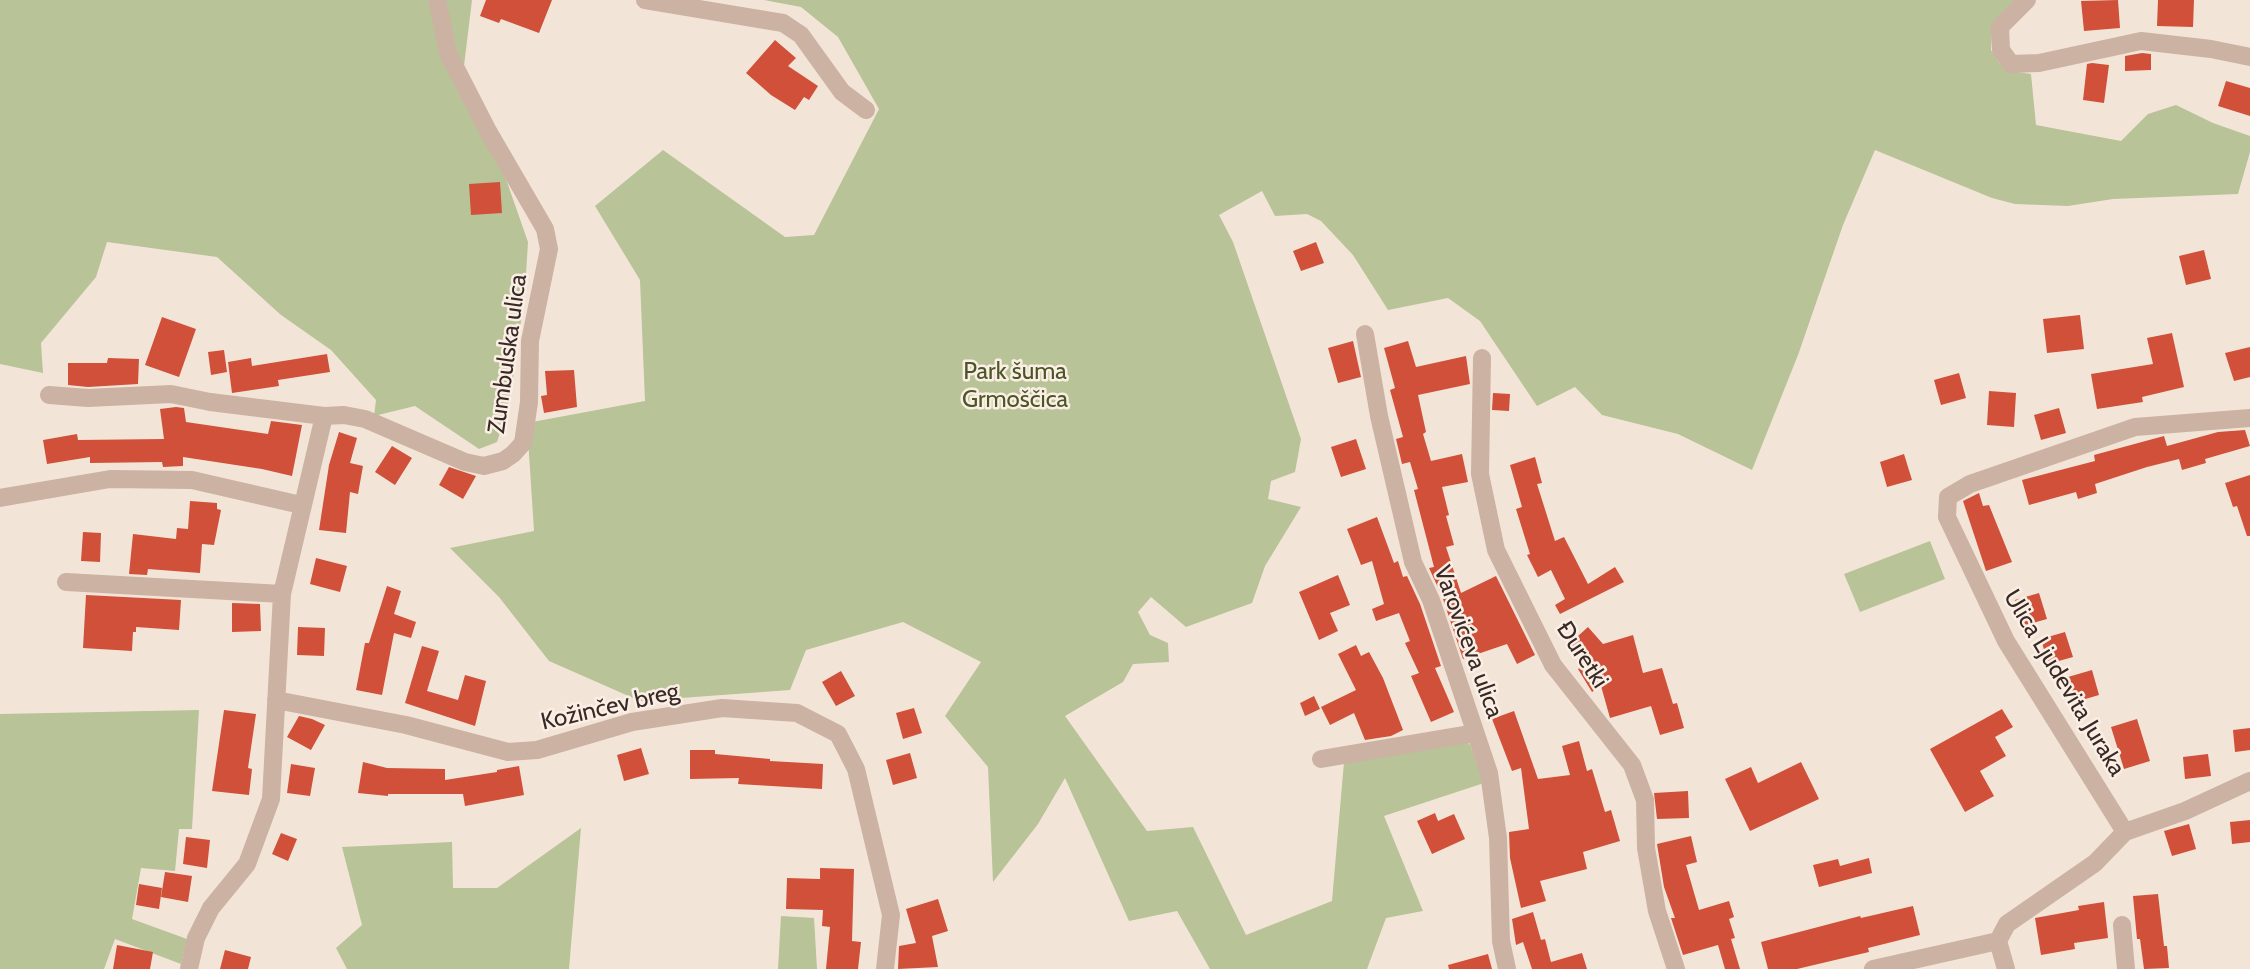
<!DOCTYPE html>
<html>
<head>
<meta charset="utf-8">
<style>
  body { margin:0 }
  canvas { display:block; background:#f3e4d8 }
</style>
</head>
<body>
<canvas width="2250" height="969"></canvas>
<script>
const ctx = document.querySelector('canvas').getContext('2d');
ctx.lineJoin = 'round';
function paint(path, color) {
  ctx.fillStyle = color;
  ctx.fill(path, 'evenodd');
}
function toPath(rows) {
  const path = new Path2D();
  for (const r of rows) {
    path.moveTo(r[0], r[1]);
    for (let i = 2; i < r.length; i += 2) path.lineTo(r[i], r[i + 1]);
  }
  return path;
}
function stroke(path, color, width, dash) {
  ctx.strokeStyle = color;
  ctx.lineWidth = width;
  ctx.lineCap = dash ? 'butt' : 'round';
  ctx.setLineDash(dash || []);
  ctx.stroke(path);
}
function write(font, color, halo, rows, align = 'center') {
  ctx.font = font + ' Cabin,sans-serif';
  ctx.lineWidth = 5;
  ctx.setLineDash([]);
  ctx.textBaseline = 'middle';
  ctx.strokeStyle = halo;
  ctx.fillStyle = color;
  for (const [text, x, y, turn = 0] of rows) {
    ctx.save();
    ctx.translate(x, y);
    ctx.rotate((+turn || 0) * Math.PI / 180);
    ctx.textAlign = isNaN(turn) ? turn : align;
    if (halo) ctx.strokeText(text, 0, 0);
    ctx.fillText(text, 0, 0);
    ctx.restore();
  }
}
const green = toPath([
  [0,0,472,0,463,74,507,182,528,242,525,290,515,367,507,410,497,442,479,449,415,406,374,416,376,400,331,350,281,315,217,257,107,242,96,277,41,343,43,373,0,364],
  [764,0,2019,0,1992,34,1991,50,1999,63,2009,71,2031,74,2036,125,2121,141,2148,114,2176,105,2213,123,2250,136,2250,152,2238,194,2113,199,2068,206,2015,204,1992,198,1875,150,1843,225,1798,355,1752,470,1678,434,1602,415,1575,387,1537,406,1480,321,1448,298,1388,310,1353,255,1321,221,1307,214,1275,216,1262,191,1219,215,1233,242,1301,439,1295,472,1271,481,1268,499,1301,507,1265,566,1252,603,1186,627,1151,597,1138,612,1150,635,1168,643,1169,662,1133,664,1123,682,1065,716,1147,831,1193,827,1246,935,1332,901,1344,762,1465,739,1470,745,1484,783,1384,816,1423,911,1386,918,1367,969,1210,969,1177,911,1129,921,1065,778,1038,824,993,882,988,767,945,716,981,662,903,622,806,650,790,690,640,701,549,661,499,597,450,548,534,531,527,423,645,401,640,280,595,206,663,150,785,237,814,235,879,109,838,37,801,7],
  [1930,541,1945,579,1860,612,1844,574],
  [199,710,192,829,179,829,175,871,141,868,132,919,187,939,181,964,115,939,104,969,0,969,0,714],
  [581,828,569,969,347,969,336,948,362,925,342,847,452,842,453,888,497,888],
  [781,916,814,918,817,969,778,969]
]);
const building = toPath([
  [486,0,552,0,539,33,501,19,499,23,480,16],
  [2118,0,2120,28,2084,31,2081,1],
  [2158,0,2194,0,2193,27,2157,26],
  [775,40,796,58,788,66,818,86,809,100,804,97,795,110,771,95,746,73],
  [2142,53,2151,54,2151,70,2125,71,2125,56],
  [2092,63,2109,65,2104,103,2083,100,2087,64],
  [2226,81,2250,88,2250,116,2218,106],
  [500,182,502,213,471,215,469,184],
  [1316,242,1324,263,1301,271,1293,251],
  [2204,250,2211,279,2186,285,2179,256],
  [2080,315,2084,349,2047,353,2043,319],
  [162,317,196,329,179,377,145,365],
  [2172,333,2184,387,2142,397,2143,402,2097,409,2091,374,2153,364,2147,338],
  [1353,341,1361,377,1338,383,1328,348],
  [1408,341,1416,367,1466,356,1470,384,1418,395,1426,432,1423,434,1431,461,1462,454,1468,482,1442,487,1449,515,1446,516,1454,545,1446,547,1461,593,1496,576,1535,655,1517,664,1507,644,1463,659,1442,596,1429,568,1434,567,1414,490,1418,489,1410,462,1402,464,1396,439,1403,437,1390,390,1395,388,1384,348],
  [2250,347,2250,377,2234,381,2225,353],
  [224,350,227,372,211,375,208,352],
  [327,354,330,372,278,380,279,386,232,393,228,362,251,358,252,366],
  [108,358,139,359,138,384,88,387,68,385,68,363,107,363],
  [574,370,577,407,544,413,541,396,547,395,545,371],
  [1959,373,1966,398,1941,405,1934,380],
  [1989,391,2016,393,2014,427,1987,425],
  [1493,393,1510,394,1509,411,1492,410],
  [176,407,184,408,186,422,268,434,271,421,302,425,292,476,262,469,183,457,183,466,163,467,162,462,90,463,90,457,47,464,43,440,77,434,78,440,164,439,160,409],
  [2059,408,2066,433,2041,440,2034,415],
  [2245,430,2250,446,2205,459,2206,463,2182,470,2179,459,2147,467,2095,484,2097,493,2078,499,2076,492,2029,505,2022,480,2095,461,2094,455,2164,436,2167,446,2218,432],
  [339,432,357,438,350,463,363,466,358,494,350,492,346,533,319,530,329,465],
  [1356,439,1366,469,1341,477,1331,447],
  [392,446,412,458,395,485,375,472],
  [1904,454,1912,480,1887,487,1880,462],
  [1535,457,1542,483,1537,484,1555,541,1564,537,1588,584,1615,567,1624,582,1560,614,1555,605,1565,599,1551,570,1538,577,1527,555,1530,554,1516,509,1522,507,1510,465],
  [449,467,476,476,463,499,439,485],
  [2250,475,2250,536,2247,536,2237,506,2233,507,2225,483],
  [1979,493,1983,506,1989,505,2012,562,1986,571,1963,501],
  [190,501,217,503,217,509,221,510,214,545,202,544,200,573,148,569,147,575,129,574,133,534,176,539,177,528,188,529],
  [1377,517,1394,563,1398,561,1403,577,1407,576,1420,604,1441,666,1435,668,1454,712,1431,722,1411,676,1419,673,1405,643,1410,641,1399,613,1376,621,1372,609,1384,604,1372,561,1361,565,1347,529],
  [83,532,101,533,100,562,81,561],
  [316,558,347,566,340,592,310,584],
  [1338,575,1350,605,1330,613,1338,631,1319,640,1299,592],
  [387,586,401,591,394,614,416,622,411,638,394,633,382,695,356,690,365,643,369,643],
  [2039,593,2047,619,2022,626,2015,600],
  [86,595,181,600,179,630,136,627,136,632,133,632,132,651,83,648],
  [232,603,260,604,261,631,232,632],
  [298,627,325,628,324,656,297,655],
  [1588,627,1603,644,1633,635,1643,673,1662,668,1673,704,1677,703,1684,728,1660,735,1651,706,1610,718,1601,686,1592,692,1578,669,1585,665,1568,645],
  [2065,632,2073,657,2048,664,2041,639],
  [1356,645,1361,656,1369,652,1383,678,1403,730,1391,736,1365,740,1354,713,1330,725,1321,707,1356,690,1338,654],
  [422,646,439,651,427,691,458,700,465,675,486,681,475,726,405,703],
  [2092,670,2099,695,2075,702,2068,677],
  [841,671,855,696,836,706,822,682],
  [1314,696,1320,709,1305,716,1300,703],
  [914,708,922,733,903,739,896,713],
  [2002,709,2013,727,1995,737,2006,756,1980,771,1994,796,1965,812,1930,749],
  [224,710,256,714,248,768,252,769,249,795,212,791],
  [1514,711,1538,779,1570,775,1562,746,1579,741,1587,771,1592,769,1605,812,1611,810,1620,841,1583,852,1587,869,1540,881,1546,901,1521,908,1510,858,1509,832,1529,829,1521,768,1512,771,1492,719],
  [299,716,312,719,325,725,311,750,287,737],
  [2137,719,2150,761,2124,769,2111,727],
  [2250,728,2250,750,2235,752,2233,730],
  [641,748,649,774,624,781,617,755],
  [690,750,715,750,715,754,770,759,770,761,823,764,822,789,738,784,739,778,690,779],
  [910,753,917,778,893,785,886,760],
  [2208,754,2211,776,2185,779,2183,757],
  [363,762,387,768,445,769,445,780,497,772,497,770,519,766,524,795,465,806,463,794,388,794,388,796,358,793],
  [1801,762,1819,799,1750,831,1725,779,1751,767,1758,783],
  [291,764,315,768,310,796,287,793],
  [1688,791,1689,818,1657,819,1654,793],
  [1435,813,1438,821,1454,814,1465,839,1432,854,1417,821],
  [2250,820,2250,842,2232,844,2230,822],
  [2189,824,2196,849,2172,856,2164,831],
  [281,833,297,839,288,861,272,854],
  [1691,836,1697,862,1686,865,1699,910,1729,901,1734,917,1729,919,1735,938,1731,939,1740,969,1725,969,1718,945,1683,955,1671,918,1675,918,1664,887,1657,844],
  [186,837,210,840,207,868,183,864],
  [1869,858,1872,873,1819,887,1813,865,1838,859,1840,866],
  [820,868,854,869,852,941,861,942,858,969,826,969,830,927,822,926,823,910,786,909,787,878,820,879],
  [165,872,192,876,188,902,161,897],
  [139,884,162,888,159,909,136,905],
  [2158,894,2164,946,2167,946,2169,968,2144,969,2140,939,2137,939,2133,896],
  [938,899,948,931,932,936,938,967,898,969,899,946,916,943,906,909],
  [2104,902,2108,938,2074,943,2075,949,2041,955,2035,918,2079,910,2078,906],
  [1913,906,1920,935,1868,948,1869,952,1797,969,1768,969,1761,942,1860,916,1861,918],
  [1533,912,1541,940,1545,939,1551,962,1582,953,1587,969,1532,969,1523,942,1516,945,1512,919],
  [117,945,153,952,150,969,113,969],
  [225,950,251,957,248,969,220,969],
  [1488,954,1492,969,1449,969,1448,965]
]);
const minor = toPath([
  [645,0,783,23,801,35,842,92,866,110],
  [2027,0,2000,27,2001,50,2011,64,2039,63,2141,41,2211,49,2250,57],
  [1365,334,1379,416,1413,562,1431,600,1489,773,1498,838,1501,941,1507,969],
  [1482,358,1480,474,1496,550,1553,665,1632,765,1645,800,1646,848,1657,911,1676,969],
  [49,395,88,398,171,394,210,402,324,416,344,415,365,419,465,462,484,466,503,461,513,454,523,443,529,402,530,341,549,249,545,229,488,131,448,53,437,0],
  [0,498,110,479,192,480,301,505],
  [66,582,282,594],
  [276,700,406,725,508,752,537,750,632,722,722,708,797,713,838,734,856,769,891,915,885,969],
  [1321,759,1475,733],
  [2125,832,2006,641,1947,517,1948,497,1970,484,2135,427,2250,418],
  [2122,925,2126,969],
  [189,969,196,938,211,908,247,864,271,799,282,594,324,416],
  [1873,969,1998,941],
  [2006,969,1998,941,2007,924,2095,863,2125,832,2185,811,2250,781]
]);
const streetNames = [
  ["Zumbulska ulica",508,354,-82],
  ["Varovićeva ulica",1468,642,70],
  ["Đuretki",1582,655,57],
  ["Ulica Ljudevita Juraka",2064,683,59],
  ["Kožinčev breg",610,707,-13]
];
const parkNames = [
  ["Park šuma",1015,372],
  ["Grmoščica",1015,400]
];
paint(green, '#b8c397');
paint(building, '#d05039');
stroke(minor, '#ccb2a3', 18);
write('24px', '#362926', '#fbeee4', streetNames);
write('24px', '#4a5627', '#fbeee4', parkNames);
</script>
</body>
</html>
